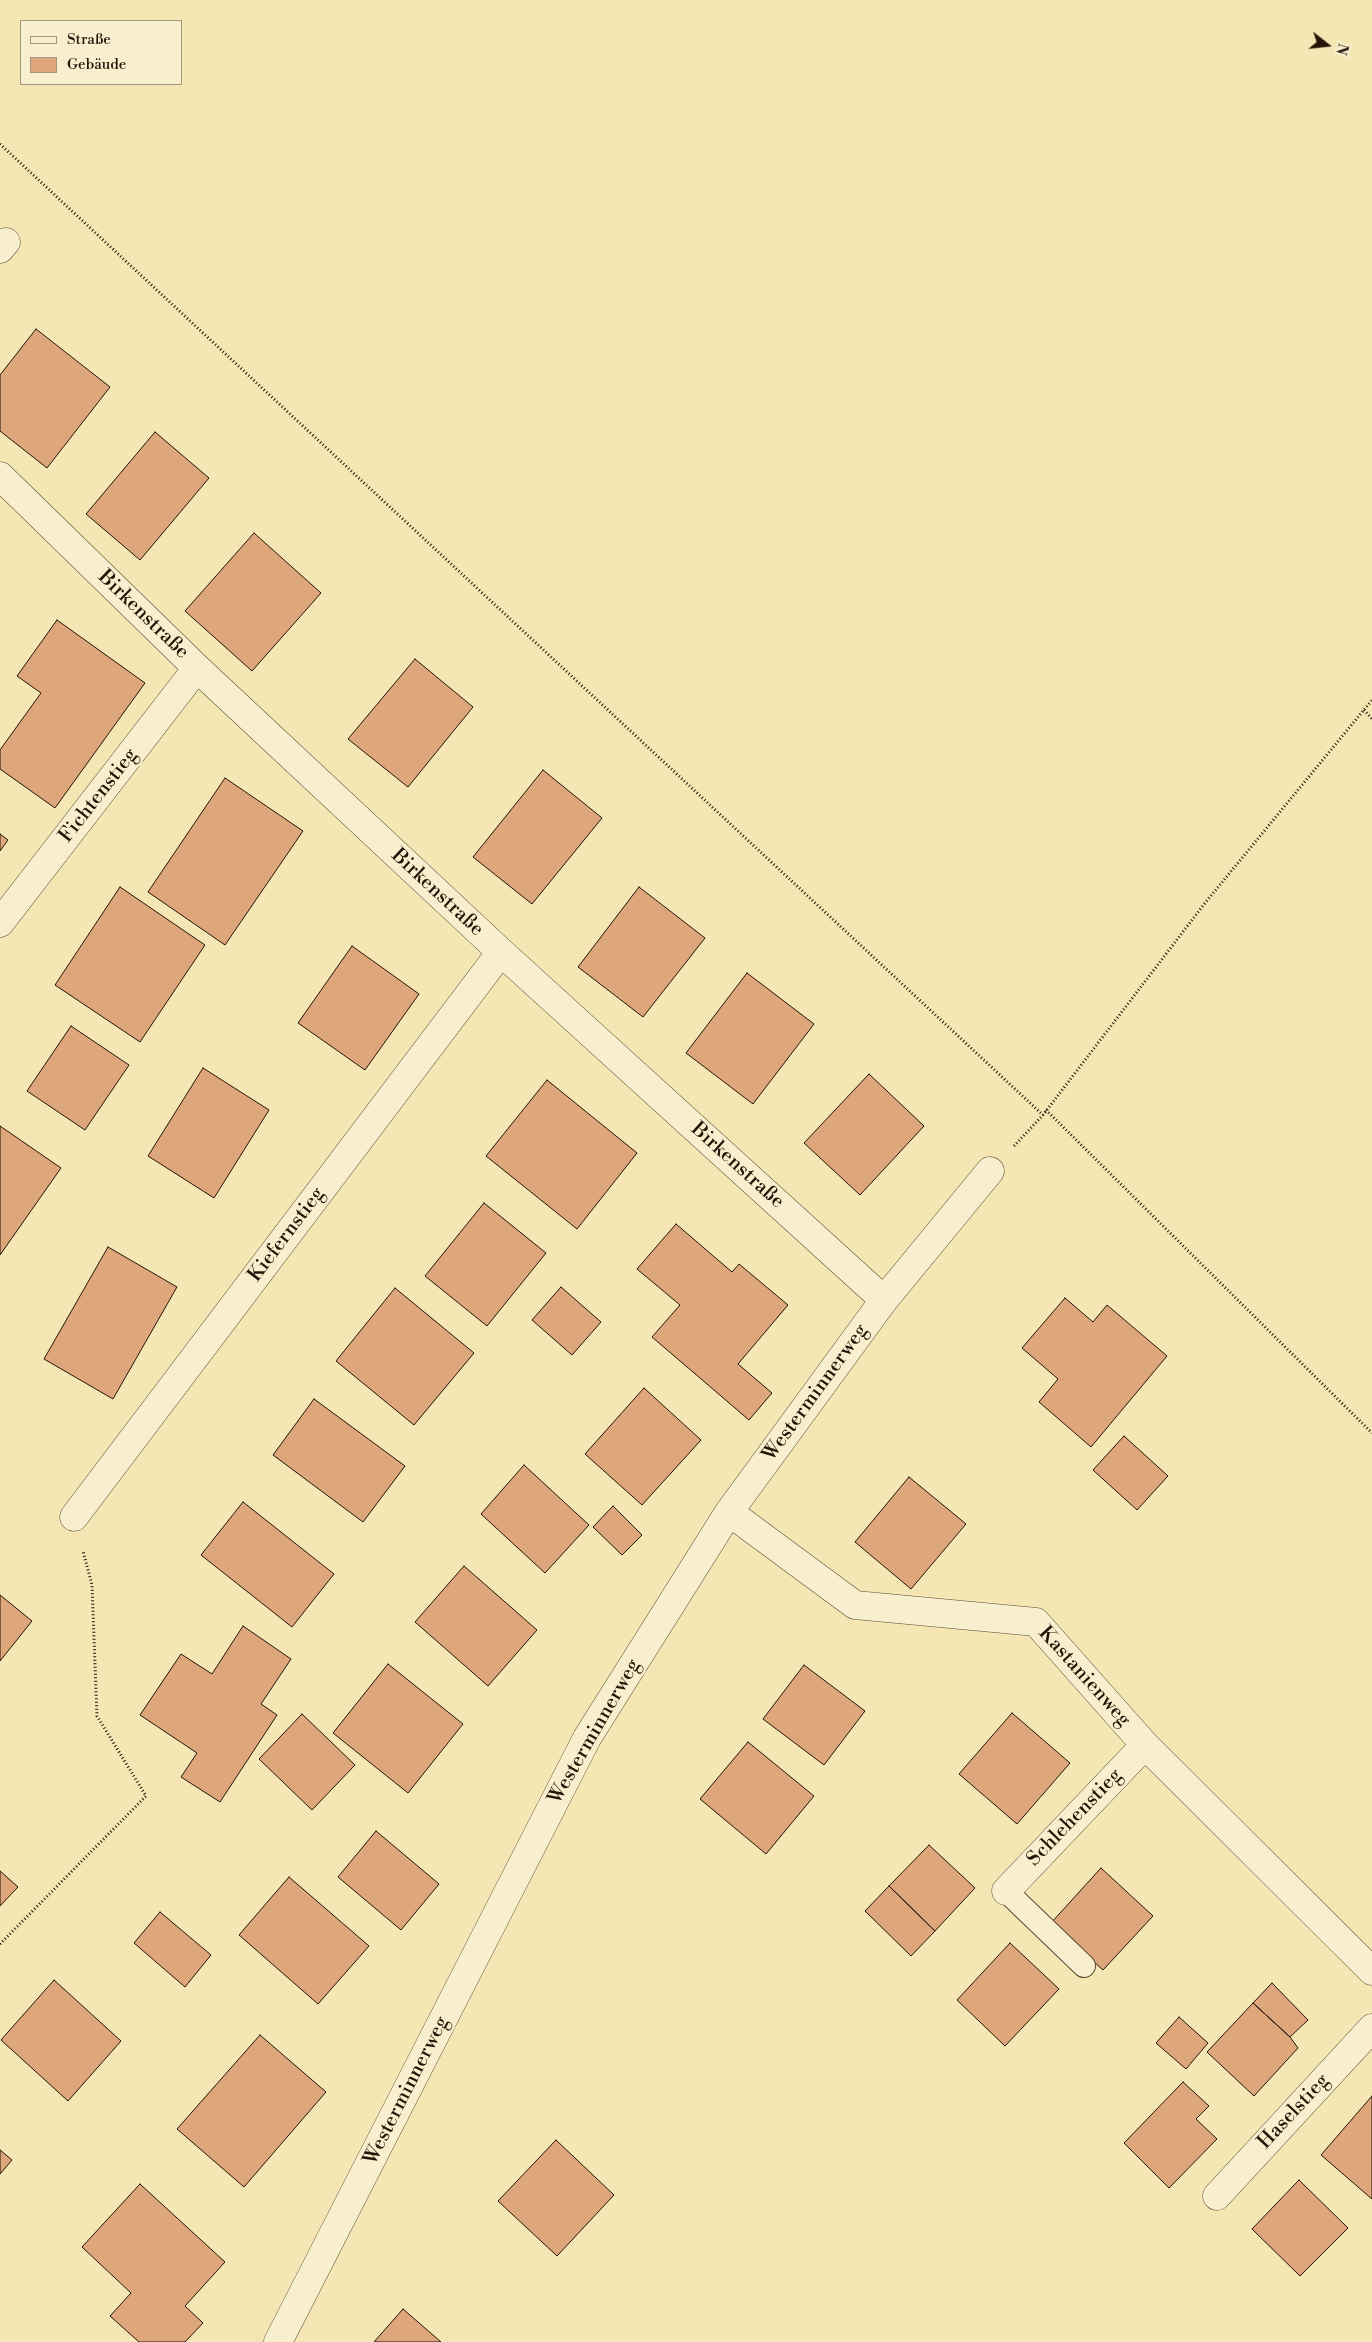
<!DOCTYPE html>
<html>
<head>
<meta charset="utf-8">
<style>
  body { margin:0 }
  #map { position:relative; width:1372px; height:2342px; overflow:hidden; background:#f5e7b4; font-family:"Libre Bodoni",serif }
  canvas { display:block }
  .legend { position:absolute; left:20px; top:20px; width:162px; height:65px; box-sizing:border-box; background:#f8efce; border:1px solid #a4977f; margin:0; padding:6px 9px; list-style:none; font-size:15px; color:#251408 }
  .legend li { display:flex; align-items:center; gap:10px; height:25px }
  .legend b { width:25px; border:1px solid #a4977f }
  .north { position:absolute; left:1302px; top:20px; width:50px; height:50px; -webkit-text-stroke:4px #f8efce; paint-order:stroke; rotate:106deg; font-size:14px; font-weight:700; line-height:20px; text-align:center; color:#251408 }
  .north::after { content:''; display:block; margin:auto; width:18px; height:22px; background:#251408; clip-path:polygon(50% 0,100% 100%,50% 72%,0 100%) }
</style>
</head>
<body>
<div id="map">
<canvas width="1372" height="2342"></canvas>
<ul class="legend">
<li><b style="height:6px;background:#f8efce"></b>Straße</li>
<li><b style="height:14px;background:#dda67b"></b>Gebäude</li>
</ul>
<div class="north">N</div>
</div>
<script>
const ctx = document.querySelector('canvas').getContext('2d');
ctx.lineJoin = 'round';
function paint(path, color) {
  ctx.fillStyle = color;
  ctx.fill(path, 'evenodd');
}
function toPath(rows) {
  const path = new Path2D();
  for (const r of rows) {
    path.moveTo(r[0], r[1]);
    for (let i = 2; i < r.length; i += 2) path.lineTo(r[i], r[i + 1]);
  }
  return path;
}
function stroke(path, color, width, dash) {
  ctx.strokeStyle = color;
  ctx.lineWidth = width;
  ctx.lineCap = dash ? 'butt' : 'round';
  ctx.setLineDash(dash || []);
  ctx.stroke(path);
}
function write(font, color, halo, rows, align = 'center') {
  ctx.font = font + ' "Libre Bodoni",serif';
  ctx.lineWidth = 5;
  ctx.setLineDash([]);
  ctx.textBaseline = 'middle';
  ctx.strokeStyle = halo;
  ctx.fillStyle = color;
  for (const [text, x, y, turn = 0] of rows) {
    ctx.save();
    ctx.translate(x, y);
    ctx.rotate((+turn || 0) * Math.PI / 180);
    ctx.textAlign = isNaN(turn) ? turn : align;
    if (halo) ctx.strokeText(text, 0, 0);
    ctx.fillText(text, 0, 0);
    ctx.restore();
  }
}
const building = toPath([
  [36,329,110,387,47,468,0,431,0,375,36,329],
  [155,432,209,478,140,560,86,514,155,432],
  [254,533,321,593,252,671,185,611,254,533],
  [57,620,145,683,55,808,0,769,0,750,41,693,17,676,57,620],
  [415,659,473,707,408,787,348,739,415,659],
  [543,770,602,818,532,904,473,857,543,770],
  [225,778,303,831,225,945,148,892,225,778],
  [0,834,8,840,0,851,0,834],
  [120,887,205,945,140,1042,55,985,120,887],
  [639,887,705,938,643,1017,578,967,639,887],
  [352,946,419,994,365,1070,298,1023,352,946],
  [747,973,814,1024,753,1104,686,1053,747,973],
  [71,1026,129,1065,85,1130,27,1091,71,1026],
  [203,1068,269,1110,214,1198,148,1156,203,1068],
  [869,1074,924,1126,860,1195,804,1143,869,1074],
  [547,1080,637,1153,577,1229,486,1156,547,1080],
  [0,1126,61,1168,0,1255,0,1126],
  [484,1203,546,1253,487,1326,425,1276,484,1203],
  [676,1224,732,1272,739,1264,788,1305,738,1364,772,1393,749,1420,652,1337,680,1305,637,1269,676,1224],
  [108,1247,177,1287,113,1399,44,1359,108,1247],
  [561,1287,601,1322,572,1355,532,1320,561,1287],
  [395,1288,474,1353,414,1425,336,1361,395,1288],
  [1065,1298,1093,1322,1107,1305,1167,1356,1091,1447,1039,1402,1058,1379,1022,1348,1065,1298],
  [644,1388,701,1440,642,1505,585,1454,644,1388],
  [314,1399,405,1466,363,1522,273,1455,314,1399],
  [1124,1436,1168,1476,1137,1510,1093,1470,1124,1436],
  [524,1465,589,1525,545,1573,481,1514,524,1465],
  [909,1477,966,1524,911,1589,855,1542,909,1477],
  [243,1502,334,1574,292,1627,201,1555,243,1502],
  [613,1506,642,1535,622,1555,593,1527,613,1506],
  [464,1566,537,1630,488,1686,415,1622,464,1566],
  [0,1595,32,1621,0,1661,0,1595],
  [243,1626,291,1659,261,1704,277,1715,220,1802,181,1777,197,1753,140,1715,181,1654,212,1674,243,1626],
  [388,1664,463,1724,408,1793,333,1733,388,1664],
  [804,1665,865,1711,824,1765,763,1719,804,1665],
  [1012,1713,1070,1763,1017,1824,959,1774,1012,1713],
  [302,1714,355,1765,312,1810,259,1759,302,1714],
  [748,1742,814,1796,766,1854,700,1799,748,1742],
  [376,1831,439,1884,401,1930,338,1877,376,1831],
  [929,1845,975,1888,935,1931,889,1886,929,1845],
  [1101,1868,1153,1916,1103,1970,1051,1923,1101,1868],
  [0,1871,18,1887,0,1906,0,1871],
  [289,1877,369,1946,318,2004,239,1935,289,1877],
  [889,1886,935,1931,911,1956,865,1911,889,1886],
  [160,1912,211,1955,185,1987,134,1943,160,1912],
  [1010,1943,1059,1989,1005,2046,957,2000,1010,1943],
  [54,1980,121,2041,68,2101,1,2040,54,1980],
  [1272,1983,1308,2020,1290,2037,1253,2003,1272,1983],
  [1253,2003,1290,2037,1298,2048,1254,2096,1207,2052,1253,2003],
  [1179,2017,1208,2043,1186,2069,1156,2043,1179,2017],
  [260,2035,326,2092,244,2187,177,2129,260,2035],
  [1183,2082,1209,2106,1196,2119,1217,2139,1169,2188,1124,2143,1183,2082],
  [1372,2096,1372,2199,1321,2155,1372,2096],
  [556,2140,614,2195,557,2256,498,2201,556,2140],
  [0,2150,12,2160,0,2174,0,2150],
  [1299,2180,1348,2228,1300,2276,1252,2229,1299,2180],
  [140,2184,225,2262,185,2306,203,2323,185,2342,139,2342,110,2316,131,2293,82,2247,140,2184],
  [403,2309,441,2342,374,2342,403,2309]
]);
const path = toPath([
  [0,144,1043,1115],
  [1364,710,1372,719],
  [1046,1110,1372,1433],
  [1014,1146,1043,1115,1205,903,1372,700],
  [0,1944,146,1796,97,1716,92,1585,83,1551]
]);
const service = toPath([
  [1006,1891,1084,1966]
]);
const minor = toPath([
  [0,249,6,242],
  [0,476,197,668,501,952,884,1300],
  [0,923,197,668],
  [729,1512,855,1605,1036,1622,1145,1745,1372,1971],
  [74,1517,501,952],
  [1006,1891,1145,1745],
  [1217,2196,1372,2028],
  [278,2342,587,1738,729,1512,884,1300,990,1171]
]);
const streetNames = [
  ["Birkenstraße",143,615,44],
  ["Fichtenstieg",99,796,-52],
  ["Birkenstraße",437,893,43],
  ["Birkenstraße",737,1166,42],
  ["Kiefernstieg",287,1235,-53],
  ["Westerminnerweg",816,1393,-54],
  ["Kastanienweg",1084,1677,48],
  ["Westerminnerweg",595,1732,-60],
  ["Schlehenstieg",1075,1818,-46],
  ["Westerminnerweg",407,2091,-63],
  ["Haselstieg",1294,2112,-47]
];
paint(building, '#dda67b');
stroke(building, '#251408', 1);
stroke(service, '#594933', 24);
stroke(minor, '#594933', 29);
stroke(path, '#251408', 3, [1, 2.5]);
stroke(service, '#f8efce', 22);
stroke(minor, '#f8efce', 28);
write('20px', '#251408', '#f8efce', streetNames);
</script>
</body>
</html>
